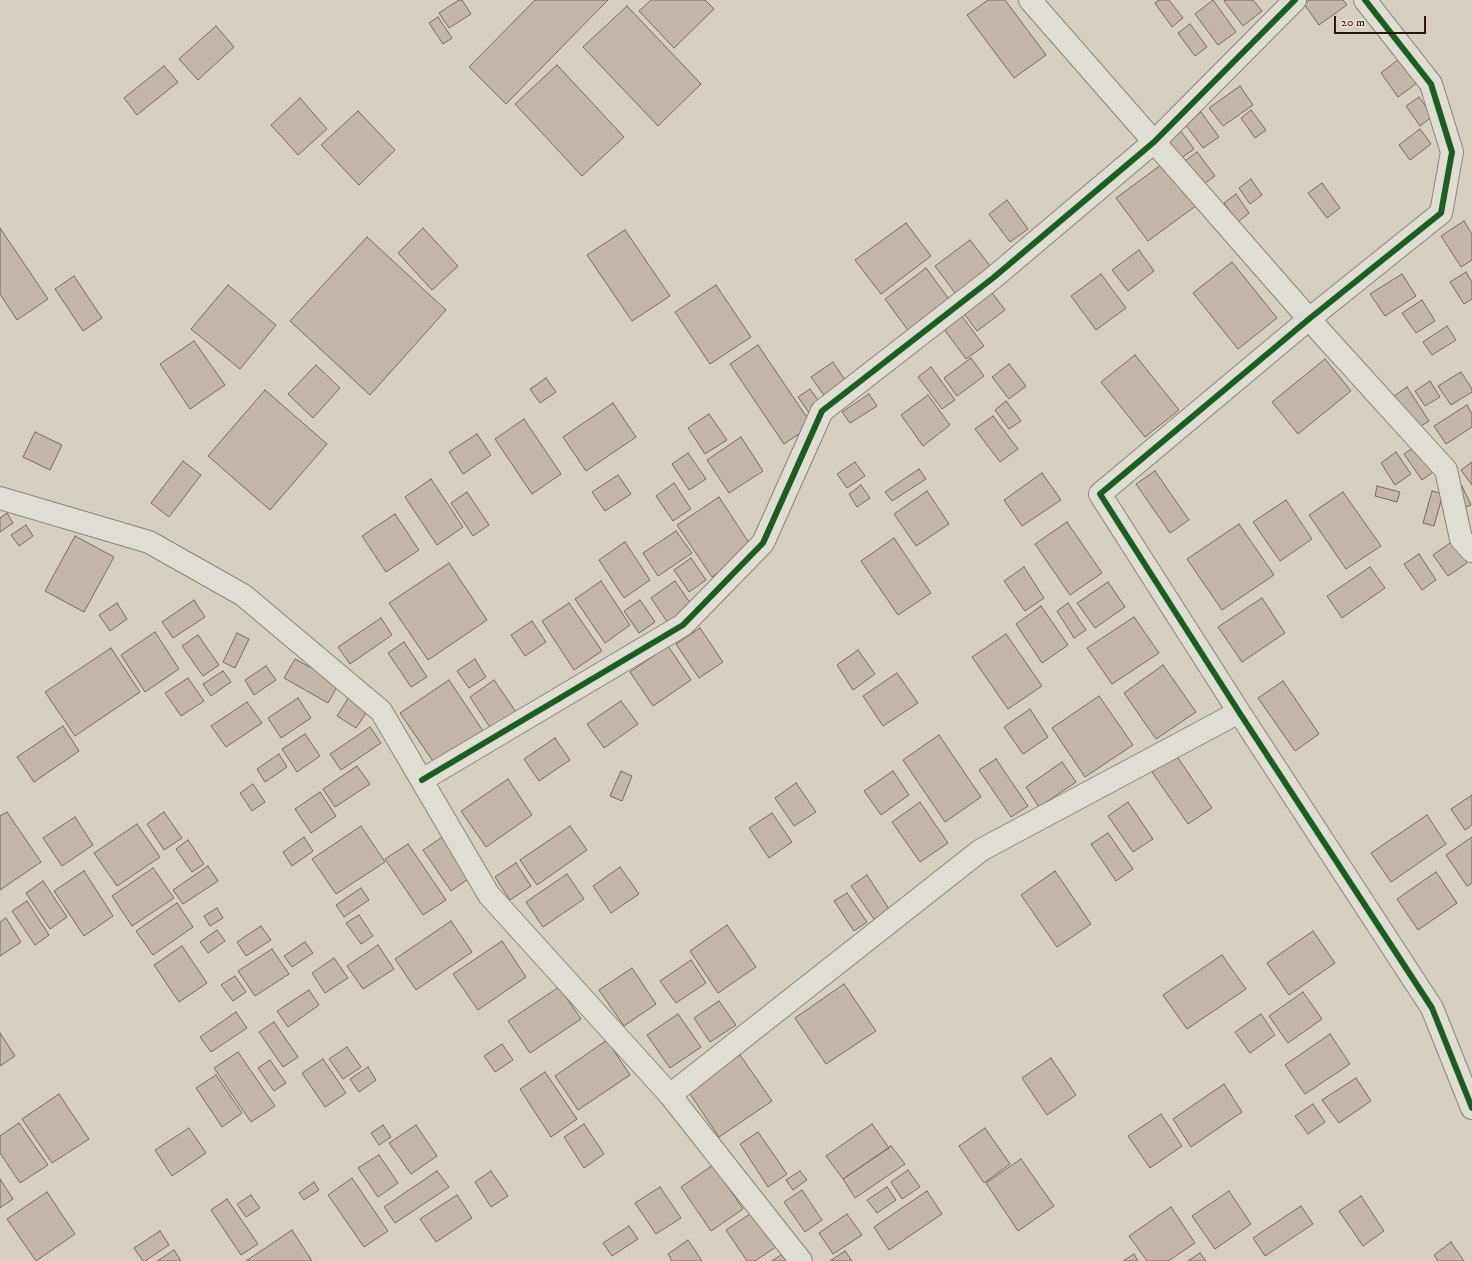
<!DOCTYPE html>
<html>
<head>
<meta charset="utf-8">
<style>
  body { margin:0 }
  #map { position:relative; width:1472px; height:1261px; overflow:hidden; background:#d7d0c0; font-family:"IM FELL DW Pica",serif }
  canvas { display:block }
  .scale { position:absolute; left:1334px; top:16px; width:92px; height:18px; box-sizing:border-box; border:2px solid #2a190b; border-top:0; padding-left:5px; font-size:12px; line-height:14px; white-space:nowrap; color:#2a190b; -webkit-text-stroke:3px #ebe2d0; paint-order:stroke }
</style>
</head>
<body>
<div id="map">
<canvas width="1472" height="1261"></canvas>
<div class="scale">20 m</div>
</div>
<script>
const ctx = document.querySelector('canvas').getContext('2d');
ctx.lineJoin = 'round';
function paint(path, color) {
  ctx.fillStyle = color;
  ctx.fill(path, 'evenodd');
}
function toPath(rows) {
  const path = new Path2D();
  for (const r of rows) {
    path.moveTo(r[0], r[1]);
    for (let i = 2; i < r.length; i += 2) path.lineTo(r[i], r[i + 1]);
  }
  return path;
}
function stroke(path, color, width, dash) {
  ctx.strokeStyle = color;
  ctx.lineWidth = width;
  ctx.lineCap = dash ? 'butt' : 'round';
  ctx.setLineDash(dash || []);
  ctx.stroke(path);
}
const building = toPath([
  [459,0,462,0,471,14,449,28,439,13,459,0],
  [535,0,608,0,506,104,469,67,535,0],
  [651,0,705,0,714,9,674,48,639,11,651,0],
  [988,0,1005,0,1046,55,1014,78,967,15,988,0],
  [1159,0,1169,0,1183,18,1172,27,1155,3,1159,0],
  [1213,0,1236,32,1218,45,1195,14,1213,0],
  [1226,0,1253,0,1262,11,1243,26,1224,1,1226,0],
  [1309,0,1343,0,1347,5,1319,25,1304,4,1309,0],
  [627,6,701,84,658,126,583,47,627,6],
  [438,17,452,38,443,44,429,23,438,17],
  [1190,24,1207,47,1195,56,1178,33,1190,24],
  [216,26,234,47,198,80,179,59,216,26],
  [1399,59,1417,83,1398,97,1381,73,1399,59],
  [557,65,624,137,582,176,515,104,557,65],
  [164,66,178,82,137,115,124,98,164,66],
  [1240,86,1253,105,1223,126,1209,108,1240,86],
  [1419,97,1433,116,1420,126,1406,106,1419,97],
  [300,98,327,129,298,155,271,125,300,98],
  [1251,110,1266,130,1255,138,1241,118,1251,110],
  [358,111,395,150,359,185,321,145,358,111],
  [1201,112,1219,137,1203,148,1185,124,1201,112],
  [1420,129,1431,144,1410,160,1399,145,1420,129],
  [1180,130,1194,149,1181,158,1168,140,1180,130],
  [1197,152,1215,176,1198,188,1180,165,1197,152],
  [1165,162,1197,205,1148,241,1116,198,1165,162],
  [1251,179,1262,195,1250,204,1239,188,1251,179],
  [1322,183,1340,208,1327,218,1308,193,1322,183],
  [1236,194,1249,213,1238,222,1224,203,1236,194],
  [1007,200,1028,229,1010,242,989,214,1007,200],
  [1464,221,1472,234,1472,260,1461,267,1441,236,1464,221],
  [906,223,931,256,881,294,855,260,906,223],
  [0,228,48,299,17,320,0,294,0,228],
  [423,228,458,266,432,290,398,253,423,228],
  [625,230,670,296,632,321,587,255,625,230],
  [367,237,446,310,370,395,290,321,367,237],
  [970,240,994,271,958,297,935,266,970,240],
  [1139,250,1154,271,1128,291,1112,270,1139,250],
  [1232,262,1277,318,1238,349,1193,293,1232,262],
  [926,268,951,302,910,333,885,299,926,268],
  [1466,272,1472,282,1472,299,1464,304,1450,282,1466,272],
  [1101,274,1126,308,1096,330,1071,296,1101,274],
  [1402,274,1416,296,1385,316,1370,294,1402,274],
  [74,276,102,318,83,331,55,289,74,276],
  [228,285,276,325,240,369,191,329,228,285],
  [716,285,751,337,710,364,675,312,716,285],
  [990,290,1005,310,977,331,962,311,990,290],
  [1422,300,1435,321,1416,333,1402,313,1422,300],
  [959,312,984,346,966,359,941,325,959,312],
  [1447,326,1456,340,1432,355,1423,342,1447,326],
  [194,341,225,385,190,409,160,364,194,341],
  [758,345,812,425,784,444,730,364,758,345],
  [1135,355,1179,410,1145,437,1101,382,1135,355],
  [971,358,984,376,957,396,944,378,971,358],
  [1325,359,1351,391,1298,434,1272,402,1325,359],
  [833,362,847,383,826,398,811,377,833,362],
  [1009,364,1026,386,1009,399,992,377,1009,364],
  [316,365,340,388,313,418,288,394,316,365],
  [931,367,955,400,942,409,918,377,931,367],
  [1461,372,1472,389,1472,392,1451,405,1438,386,1461,372],
  [546,378,556,392,540,403,530,389,546,378],
  [1430,381,1440,397,1425,406,1415,391,1430,381],
  [1407,387,1429,421,1416,429,1394,396,1407,387],
  [810,389,822,406,810,414,798,397,810,389],
  [265,390,327,444,270,510,208,456,265,390],
  [869,394,877,406,850,423,842,412,869,394],
  [928,395,950,425,923,446,901,415,928,395],
  [1006,401,1021,421,1009,429,995,410,1006,401],
  [613,403,636,437,586,471,563,437,613,403],
  [1467,405,1472,414,1472,427,1446,444,1434,426,1467,405],
  [709,414,727,440,705,454,688,428,709,414],
  [993,416,1018,449,1000,462,975,429,993,416],
  [524,419,561,474,532,494,495,439,524,419],
  [35,432,62,445,50,470,23,457,35,432],
  [477,434,491,455,463,474,449,452,477,434],
  [741,437,763,471,729,493,707,460,741,437],
  [1417,445,1436,470,1422,480,1404,454,1417,445],
  [1396,452,1411,474,1395,485,1381,463,1396,452],
  [688,453,706,479,689,490,672,464,688,453],
  [183,461,201,475,169,517,151,503,183,461],
  [855,462,865,476,847,488,837,474,855,462],
  [1472,462,1472,485,1461,470,1472,462],
  [919,469,926,479,892,501,885,492,919,469],
  [1155,471,1189,520,1170,533,1136,484,1155,471],
  [1042,473,1061,500,1022,526,1004,500,1042,473],
  [618,475,631,494,605,511,592,492,618,475],
  [431,479,463,527,437,545,405,497,431,479],
  [674,483,691,509,673,521,656,496,674,483],
  [861,485,870,498,857,507,849,494,861,485],
  [1377,486,1400,492,1397,502,1375,496,1377,486],
  [1462,486,1471,505,1463,508,1454,489,1462,486],
  [927,491,949,524,916,546,894,514,927,491],
  [1432,491,1443,494,1434,526,1423,523,1432,491],
  [467,492,489,525,473,536,451,503,467,492],
  [1343,492,1381,546,1346,569,1309,515,1343,492],
  [719,497,753,549,712,577,677,525,719,497],
  [1286,500,1312,539,1280,561,1253,522,1286,500],
  [7,513,13,523,0,532,0,518,7,513],
  [395,514,419,550,386,572,362,536,395,514],
  [1067,522,1102,573,1070,595,1035,544,1067,522],
  [1239,524,1274,575,1222,610,1187,559,1239,524],
  [26,525,33,536,19,546,11,535,26,525],
  [676,531,692,553,658,576,643,553,676,531],
  [75,536,114,557,84,612,45,591,75,536],
  [894,538,931,593,898,615,861,561,894,538],
  [1453,541,1467,563,1448,576,1433,555,1453,541],
  [625,542,650,580,624,598,599,560,625,542],
  [1419,554,1436,580,1422,590,1404,564,1419,554],
  [691,558,706,580,689,592,674,570,691,558],
  [449,563,487,620,428,660,389,603,449,563],
  [1024,567,1044,598,1025,611,1004,581,1024,567],
  [1370,567,1385,588,1342,618,1327,596,1370,567],
  [601,581,630,625,605,643,575,599,601,581],
  [675,581,693,607,668,623,651,598,675,581],
  [1108,582,1125,607,1095,628,1077,603,1108,582],
  [1262,598,1285,633,1242,662,1218,627,1262,598],
  [194,600,205,617,173,638,162,622,194,600],
  [640,600,655,622,639,633,624,611,640,600],
  [117,603,127,619,110,631,99,615,117,603],
  [569,603,602,651,574,670,542,621,569,603],
  [1068,603,1086,630,1074,638,1057,611,1068,603],
  [1041,606,1068,645,1042,663,1016,624,1041,606],
  [1134,617,1159,653,1112,684,1087,648,1134,617],
  [381,618,392,635,350,664,338,647,381,618],
  [532,621,546,642,525,656,511,635,532,621],
  [700,628,723,662,699,678,676,644,700,628],
  [155,632,179,669,145,692,121,655,155,632],
  [237,633,249,639,235,668,223,662,237,633],
  [1006,634,1042,686,1008,709,972,657,1006,634],
  [198,635,219,665,203,676,182,646,198,635],
  [404,642,427,677,411,687,388,653,404,642],
  [668,646,691,680,653,706,630,672,668,646],
  [111,648,140,692,75,736,45,692,111,648],
  [858,650,875,674,853,690,837,665,858,650],
  [295,659,339,683,328,703,284,678,295,659],
  [475,659,486,677,469,688,457,671,475,659],
  [1163,665,1196,712,1156,739,1124,693,1163,665],
  [266,666,276,680,254,695,245,680,266,666],
  [223,671,231,682,211,696,203,684,223,671],
  [897,673,918,703,883,726,863,696,897,673],
  [188,678,204,701,181,716,165,693,188,678],
  [449,680,483,731,435,764,400,713,449,680],
  [494,680,516,712,491,729,470,697,494,680],
  [1283,681,1319,734,1295,751,1258,698,1283,681],
  [1099,696,1133,745,1085,777,1052,728,1099,696],
  [349,697,368,710,356,728,337,716,349,697],
  [298,698,311,718,281,738,268,718,298,698],
  [621,701,638,724,604,748,587,724,621,701],
  [247,702,262,723,226,747,211,726,247,702],
  [1030,709,1048,737,1023,754,1004,727,1030,709],
  [63,726,79,751,34,782,17,757,63,726],
  [370,727,381,743,341,770,330,754,370,727],
  [305,734,320,756,297,772,282,749,305,734],
  [939,735,981,797,945,822,903,760,939,735],
  [555,738,570,760,539,781,524,759,555,738],
  [279,754,287,767,265,782,257,769,279,754],
  [1176,755,1212,808,1188,824,1152,772,1176,755],
  [996,759,1028,806,1011,817,979,770,996,759],
  [1062,762,1076,782,1039,807,1026,787,1062,762],
  [357,766,370,784,335,807,323,789,357,766],
  [621,771,632,776,622,801,610,796,621,771],
  [893,771,909,795,881,815,864,791,893,771],
  [508,779,532,815,486,847,461,811,508,779],
  [796,783,816,812,794,826,775,798,796,783],
  [253,784,265,802,252,811,240,793,253,784],
  [320,792,336,816,311,833,295,809,320,792],
  [1472,795,1472,825,1465,830,1451,809,1472,795],
  [920,802,948,843,920,862,892,822,920,802],
  [1128,802,1153,839,1133,852,1108,816,1128,802],
  [7,812,41,862,0,890,0,816,7,812],
  [164,812,182,838,164,850,147,824,164,812],
  [772,813,792,842,769,858,749,828,772,813],
  [1427,815,1446,844,1391,882,1371,853,1427,815],
  [75,817,93,845,62,866,43,838,75,817],
  [137,824,160,857,117,886,94,853,137,824],
  [361,826,385,862,336,894,312,859,361,826],
  [570,826,587,850,537,885,520,860,570,826],
  [1108,833,1133,869,1116,881,1091,844,1108,833],
  [444,836,471,877,451,891,423,850,444,836],
  [304,837,313,851,292,866,283,852,304,837],
  [1472,837,1472,883,1467,886,1446,855,1472,837],
  [188,840,204,864,192,872,176,849,188,840],
  [408,844,446,900,423,915,385,859,408,844],
  [516,863,531,886,510,900,495,877,516,863],
  [208,866,218,881,183,904,173,890,208,866],
  [620,867,639,894,611,913,593,886,620,867],
  [153,868,174,898,132,926,112,896,153,868],
  [84,871,113,916,84,936,54,891,84,871],
  [1055,871,1091,924,1057,947,1021,895,1055,871],
  [1436,872,1457,903,1418,930,1397,899,1436,872],
  [567,874,584,899,543,927,526,902,567,874],
  [867,875,891,912,876,922,851,886,867,875],
  [43,881,67,917,50,929,26,893,43,881],
  [361,888,369,900,344,917,336,905,361,888],
  [847,893,867,922,854,931,834,901,847,893],
  [27,901,49,935,35,945,12,911,27,901],
  [177,903,193,927,153,955,136,931,177,903],
  [217,908,223,918,210,926,204,916,217,908],
  [359,915,373,936,361,944,346,923,359,915],
  [6,918,21,942,0,956,0,922,6,918],
  [451,921,472,952,416,990,395,959,451,921],
  [727,925,756,967,718,993,690,951,727,925],
  [261,926,271,940,246,956,237,942,261,926],
  [217,930,225,941,208,953,200,942,217,930],
  [1313,931,1335,963,1289,995,1267,963,1313,931],
  [502,941,526,977,478,1010,453,974,502,941],
  [305,942,313,953,292,967,284,956,305,942],
  [378,945,394,969,363,989,347,966,378,945],
  [182,946,207,983,179,1002,154,965,182,946],
  [272,949,289,974,255,996,238,971,272,949],
  [1222,955,1246,989,1187,1029,1163,995,1222,955],
  [334,958,348,978,325,993,312,973,334,958],
  [691,960,706,983,676,1003,660,981,691,960],
  [632,968,656,1004,624,1026,599,990,632,968],
  [235,976,246,992,233,1001,221,985,235,976],
  [844,984,876,1031,826,1064,795,1018,844,984],
  [559,987,581,1019,530,1053,508,1021,559,987],
  [309,990,319,1005,288,1027,277,1011,309,990],
  [1303,992,1322,1019,1288,1043,1269,1016,1303,992],
  [719,1001,736,1025,710,1042,694,1018,719,1001],
  [236,1012,247,1028,211,1052,200,1037,236,1012],
  [678,1014,701,1047,670,1068,647,1035,678,1014],
  [1261,1014,1275,1035,1250,1053,1235,1032,1261,1014],
  [274,1022,298,1057,283,1067,259,1032,274,1022],
  [0,1033,15,1056,0,1066,0,1033],
  [1330,1034,1350,1064,1305,1094,1285,1065,1330,1034],
  [607,1040,630,1075,578,1110,555,1076,607,1040],
  [502,1044,513,1060,495,1072,484,1056,502,1044],
  [347,1047,361,1067,343,1079,329,1059,347,1047],
  [238,1052,275,1106,251,1122,214,1068,238,1052],
  [740,1055,772,1101,719,1137,688,1091,740,1055],
  [1051,1058,1076,1095,1047,1115,1022,1078,1051,1058],
  [323,1059,346,1093,325,1107,302,1073,323,1059],
  [270,1060,286,1083,274,1091,258,1068,270,1060],
  [368,1067,376,1080,359,1092,350,1079,368,1067],
  [545,1072,577,1119,551,1137,520,1089,545,1072],
  [216,1075,242,1113,222,1127,196,1088,216,1075],
  [1356,1078,1371,1101,1339,1123,1322,1100,1356,1078],
  [1224,1084,1242,1112,1191,1147,1173,1119,1224,1084],
  [59,1094,89,1139,52,1163,22,1119,59,1094],
  [1313,1104,1325,1122,1308,1134,1295,1116,1313,1104],
  [1161,1114,1182,1146,1150,1168,1128,1136,1161,1114],
  [19,1123,48,1165,20,1183,0,1153,0,1136,19,1123],
  [584,1124,604,1154,584,1168,564,1137,584,1124],
  [872,1124,889,1148,843,1179,826,1156,872,1124],
  [383,1125,391,1137,379,1145,371,1133,383,1125],
  [416,1125,437,1156,411,1174,389,1143,416,1125],
  [189,1128,206,1153,172,1176,155,1150,189,1128],
  [985,1128,1010,1164,984,1183,959,1146,985,1128],
  [758,1132,787,1174,768,1187,740,1144,758,1132],
  [891,1146,905,1164,855,1198,843,1179,891,1146],
  [379,1155,398,1183,378,1197,358,1168,379,1155],
  [1021,1159,1054,1206,1018,1231,986,1183,1021,1159],
  [713,1165,743,1209,711,1231,681,1187,713,1165],
  [908,1170,920,1187,902,1199,891,1182,908,1170],
  [437,1171,449,1187,395,1223,384,1207,437,1171],
  [491,1171,508,1196,491,1207,475,1182,491,1171],
  [800,1171,807,1180,793,1190,786,1180,800,1171],
  [352,1178,388,1231,364,1247,328,1195,352,1178],
  [0,1179,13,1199,0,1208,0,1179],
  [314,1182,319,1190,304,1200,299,1193,314,1182],
  [660,1187,681,1218,656,1234,635,1203,660,1187],
  [887,1187,896,1200,877,1213,867,1200,887,1187],
  [802,1190,822,1220,805,1232,784,1202,802,1190],
  [927,1191,942,1214,889,1250,874,1227,927,1191],
  [1229,1191,1251,1224,1215,1249,1192,1216,1229,1191],
  [47,1192,75,1234,36,1261,7,1219,47,1192],
  [251,1195,260,1208,246,1217,237,1204,251,1195],
  [457,1195,472,1218,436,1242,420,1219,457,1195],
  [1361,1196,1384,1231,1363,1246,1339,1211,1361,1196],
  [227,1199,258,1244,241,1255,211,1210,227,1199],
  [1301,1206,1313,1224,1265,1256,1253,1238,1301,1206],
  [1171,1207,1195,1243,1168,1261,1147,1261,1129,1236,1171,1207],
  [753,1212,776,1247,755,1261,747,1261,726,1230,753,1212],
  [847,1214,862,1235,833,1254,819,1233,847,1214],
  [629,1226,638,1239,612,1256,603,1243,629,1226],
  [292,1230,312,1261,246,1261,292,1230],
  [160,1231,169,1245,145,1261,143,1261,134,1248,160,1231],
  [688,1240,702,1261,672,1261,668,1254,688,1240],
  [1451,1242,1464,1261,1438,1261,1434,1255,1451,1242],
  [174,1250,181,1261,157,1261,174,1250],
  [845,1251,852,1261,830,1261,845,1251],
  [785,1252,791,1261,772,1261,785,1252],
  [1200,1253,1206,1261,1188,1261,1200,1253],
  [1134,1254,1138,1261,1123,1261,1134,1254]
]);
const street = toPath([
  [1030,0,1309,319,1446,470,1461,539,1472,551],
  [1365,0,1431,84,1452,152,1441,213,1309,319,1100,494,1239,712,1432,1008,1472,1108],
  [0,498,149,542,243,595,381,711,489,895,670,1095,801,1261],
  [422,780,683,625,763,543,822,411,993,278,1154,142,1295,0],
  [670,1095,981,850,1239,712]
]);
const cycleway = toPath([
  [1365,0,1431,84,1452,152,1441,213,1309,319,1100,494,1239,712,1432,1008,1472,1108],
  [422,780,683,625,763,543,822,411,993,278,1154,142,1295,0]
]);
paint(building, '#c5b6a9');
stroke(building, '#726c62', 1);
stroke(street, '#8b857a', 24);
stroke(street, '#e0ddd5', 22);
stroke(cycleway, '#1b5e20', 6);
</script>
</body>
</html>
